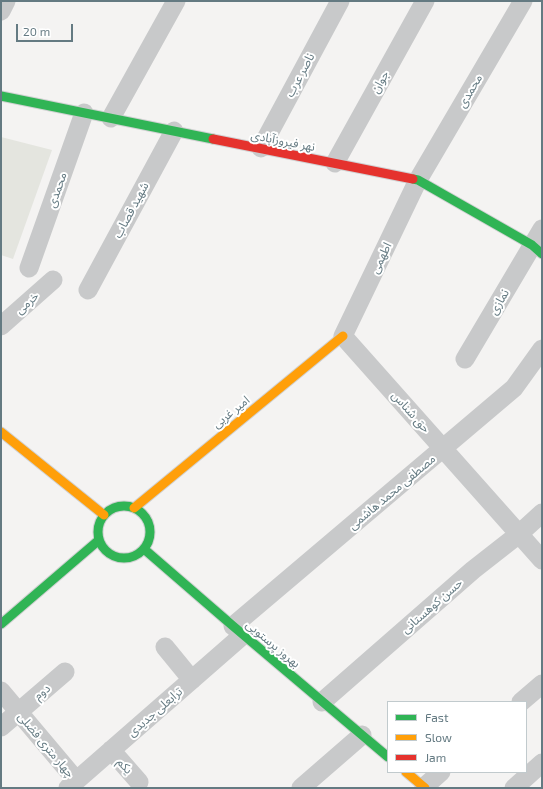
<!DOCTYPE html>
<html>
<head>
<meta charset="utf-8">
<style>
  body { margin:0 }
  #map { position:relative; width:543px; height:789px; overflow:hidden; background:#f4f3f2; font-family:"Exo 2",sans-serif }
  canvas { display:block }
  .frame { position:absolute; inset:0; border:2px solid #647a82; pointer-events:none }
  .legend { position:absolute; left:387px; top:701px; width:140px; height:72px; box-sizing:border-box; background:#fff; border:1px solid #c1cacd; margin:0; padding:5px 7px; list-style:none; font-size:12px; color:#647a82 }
  .legend li { display:flex; align-items:center; gap:8px; height:20px }
  .legend b { width:20px; border:1px solid #c1cacd }
  .scale { position:absolute; left:16px; top:24px; width:57px; height:18px; box-sizing:border-box; border:2px solid #647a82; border-top:0; padding-left:5px; font-size:12px; line-height:14px; white-space:nowrap; color:#647a82; -webkit-text-stroke:3px #fff; paint-order:stroke }
</style>
</head>
<body>
<div id="map">
<canvas width="543" height="789"></canvas>
<div class="frame"></div>
<ul class="legend">
<li><b style="height:5px;background:#30b455"></b>Fast</li>
<li><b style="height:5px;background:#ff9f0a"></b>Slow</li>
<li><b style="height:5px;background:#e5322d"></b>Jam</li>
</ul>
<div class="scale">20 m</div>
</div>
<script>
const ctx = document.querySelector('canvas').getContext('2d');
ctx.lineJoin = 'round';
function paint(path, color) {
  ctx.fillStyle = color;
  ctx.fill(path, 'evenodd');
}
function toPath(rows) {
  const path = new Path2D();
  for (const r of rows) {
    if (r.length === 3) {
      path.moveTo(r[0] + r[2], r[1]);
      path.arc(r[0], r[1], r[2], 0, 2 * Math.PI);
      continue;
    }
    path.moveTo(r[0], r[1]);
    for (let i = 2; i < r.length; i += 2) path.lineTo(r[i], r[i + 1]);
  }
  return path;
}
function stroke(path, color, width, dash) {
  ctx.strokeStyle = color;
  ctx.lineWidth = width;
  ctx.lineCap = dash ? 'butt' : 'round';
  ctx.setLineDash(dash || []);
  ctx.stroke(path);
}
function write(font, color, halo, rows, align = 'center') {
  ctx.font = font + ' "Exo 2","Noto Sans Arabic",sans-serif';
  ctx.lineWidth = 4;
  ctx.setLineDash([]);
  ctx.textBaseline = 'middle';
  ctx.strokeStyle = halo;
  ctx.fillStyle = color;
  for (const [text, x, y, turn = 0] of rows) {
    ctx.save();
    ctx.translate(x, y);
    ctx.rotate((+turn || 0) * Math.PI / 180);
    ctx.textAlign = isNaN(turn) ? turn : align;
    if (halo) ctx.strokeText(text, 0, 0);
    ctx.fillText(text, 0, 0);
    ctx.restore();
  }
}
const green = toPath([
  [1,137,52,150,13,259,1,255]
]);
const street = toPath([
  [523,1,418,180,343,336,542,560],
  [1,11,6,1],
  [111,118,176,1],
  [261,148,340,1],
  [335,163,425,1],
  [29,268,84,113],
  [88,290,174,131],
  [1,326,53,280],
  [465,359,542,229],
  [233,626,514,388,542,349],
  [165,647,192,680],
  [1,691,76,780],
  [322,702,473,570,519,534,542,513],
  [521,702,542,684],
  [1,727,65,672],
  [111,750,139,782],
  [424,787,441,772],
  [68,788,243,635],
  [301,788,362,735],
  [514,788,542,763]
]);
const fast = toPath([
  [1,96,213,139],
  [413,179,418,180,532,245,542,254],
  [124,532,26],
  [144,549,233,626,388,757],
  [1,624,99,540]
]);
const slow = toPath([
  [1,432,104,515],
  [134,508,343,336],
  [406,772,425,788]
]);
const jam = toPath([
  [213,139,413,179]
]);
const streetNames = [
  ["ناصر عرب",300,75,-62],
  ["جوان",380,82,-61],
  ["محمدی",470,91,-60],
  ["نهر فیروزآبادی",283,141,11],
  ["محمدی",57,190,-71],
  ["شهید قصاب",131,210,-62],
  ["اطهمی",381,258,-64],
  ["نمازی",499,302,-60],
  ["خرمی",27,303,-42],
  ["امیر غربی",231,412,-39],
  ["حق شناس",411,412,48],
  ["مصطفی محمد هاشمی",392,492,-40],
  ["حسن کوهستانی",432,606,-41],
  ["بهروز پرستویی",273,644,40],
  ["دوم",42,692,-40],
  ["ترابعلی جدیدی",155,712,-41],
  ["چهار متری فضلی",46,745,50],
  ["یکم",125,766,49]
];
paint(green, '#e4e5df');
stroke(fast, '#d0d1d2', 11);
stroke(slow, '#d0d1d2', 11);
stroke(jam, '#d0d1d2', 11);
stroke(street, '#c8c9ca', 19);
stroke(fast, '#30b455', 9);
stroke(slow, '#ff9f0a', 9);
stroke(jam, '#e5322d', 9);
write('12px', '#647a82', '#fff', streetNames);
</script>
</body>
</html>
